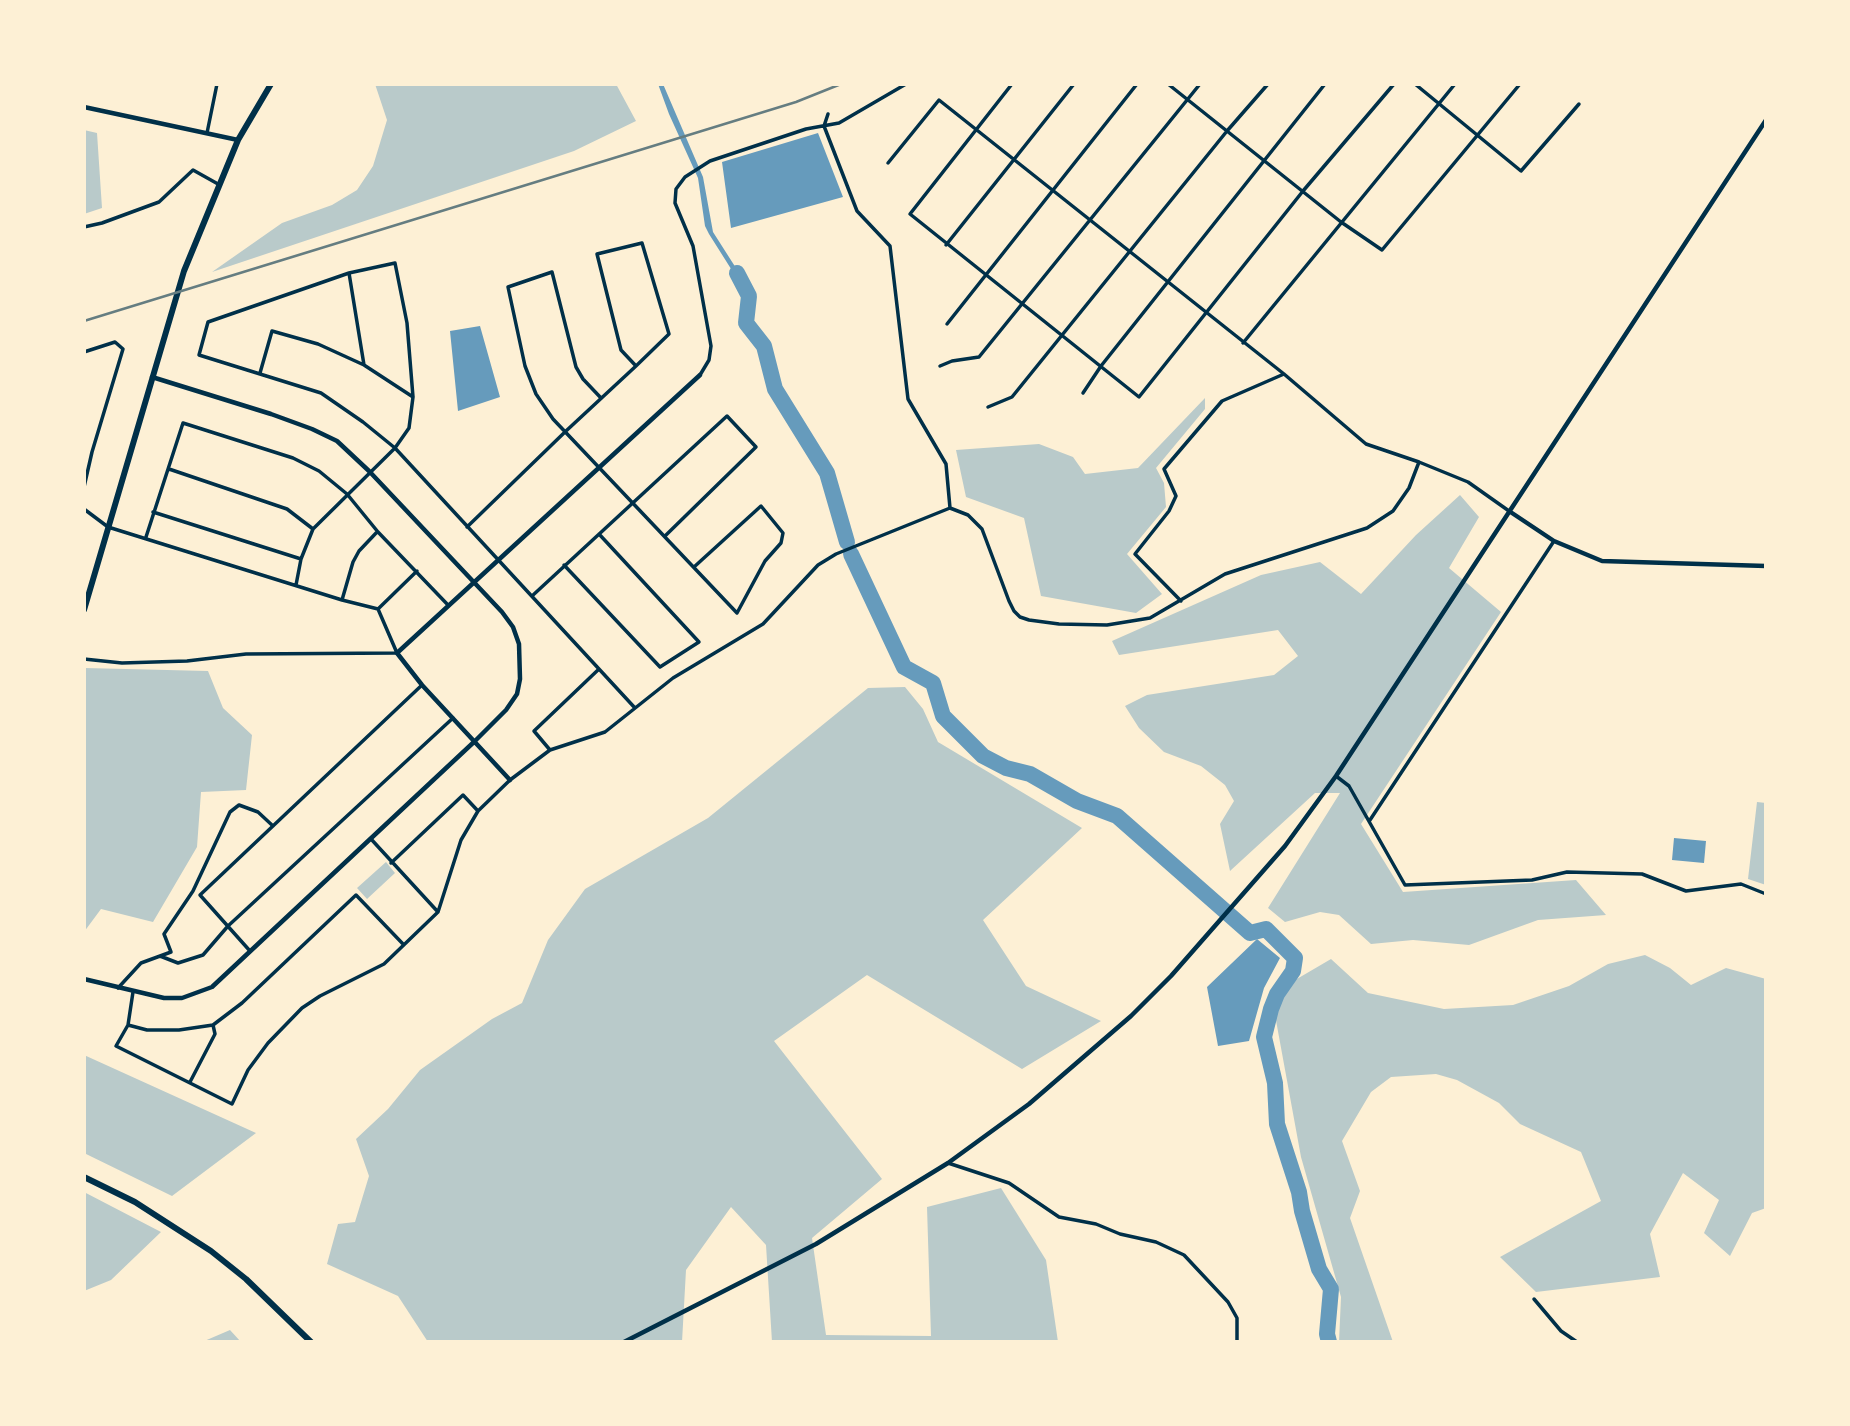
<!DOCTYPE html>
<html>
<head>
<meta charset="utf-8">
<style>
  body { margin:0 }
  #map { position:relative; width:1850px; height:1426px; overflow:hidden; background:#fdf0d5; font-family:Cabin,sans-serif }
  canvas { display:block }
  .frame { position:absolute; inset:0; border:86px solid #fdf0d5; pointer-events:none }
</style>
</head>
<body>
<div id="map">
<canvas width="1850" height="1426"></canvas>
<div class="frame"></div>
</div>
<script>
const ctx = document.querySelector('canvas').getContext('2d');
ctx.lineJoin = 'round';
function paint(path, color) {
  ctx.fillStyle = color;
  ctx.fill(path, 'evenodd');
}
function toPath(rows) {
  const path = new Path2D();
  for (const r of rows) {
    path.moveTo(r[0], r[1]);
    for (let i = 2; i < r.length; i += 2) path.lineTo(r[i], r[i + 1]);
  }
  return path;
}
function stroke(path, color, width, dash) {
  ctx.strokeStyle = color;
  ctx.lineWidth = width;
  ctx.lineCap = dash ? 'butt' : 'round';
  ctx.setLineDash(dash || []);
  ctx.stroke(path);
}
const green = toPath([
  [375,84,616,84,636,121,574,151,212,272,282,223,332,205,357,190,373,166,387,120],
  [84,130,97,133,102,208,84,214],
  [1205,398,1205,409,1156,468,1164,483,1166,507,1127,554,1162,594,1136,613,1041,596,1024,518,966,497,956,450,1039,444,1073,457,1085,474,1138,468],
  [1460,495,1479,517,1449,568,1501,612,1361,824,1403,892,1576,880,1606,915,1538,920,1469,945,1413,940,1371,944,1339,915,1320,912,1285,922,1268,908,1340,793,1315,793,1230,871,1220,824,1234,801,1225,785,1201,766,1164,752,1139,728,1125,706,1147,695,1274,675,1298,656,1278,630,1119,655,1112,641,1261,575,1320,562,1361,594,1416,535],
  [85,668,208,671,223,708,252,735,246,790,201,792,197,847,153,922,101,909,84,932],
  [905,687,923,709,938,742,1082,828,983,920,1026,986,1101,1021,1022,1069,867,975,774,1041,882,1179,812,1238,826,1335,931,1336,927,1207,1001,1188,1046,1260,1058,1342,772,1342,766,1245,731,1207,686,1270,682,1342,428,1342,398,1296,327,1264,338,1224,355,1222,369,1176,356,1139,388,1109,420,1070,492,1019,522,1003,548,940,585,889,708,818,868,688],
  [1757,802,1766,803,1766,885,1748,879],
  [386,862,395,873,367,899,357,888],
  [1645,955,1670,968,1691,985,1726,968,1766,979,1766,1208,1752,1213,1730,1256,1704,1233,1719,1200,1683,1173,1650,1234,1660,1277,1536,1292,1500,1257,1601,1201,1581,1152,1520,1124,1499,1103,1457,1080,1436,1074,1391,1077,1371,1092,1342,1141,1360,1191,1350,1218,1393,1342,1339,1342,1341,1297,1301,1157,1275,1015,1290,983,1331,959,1368,993,1444,1009,1513,1005,1569,986,1608,964],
  [84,1055,256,1133,172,1196,84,1153],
  [84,1192,161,1232,111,1280,84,1291],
  [230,1330,241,1342,202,1342]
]);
const water = toPath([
  [658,84,663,84,703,177,713,232,750,290,745,291,709,234,705,226,698,178,669,114],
  [818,133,843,197,731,228,722,162],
  [480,326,500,397,458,411,450,331],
  [1674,838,1706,841,1704,863,1672,860],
  [1257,939,1280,958,1264,988,1249,1041,1218,1046,1207,987]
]);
const river = toPath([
  [737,273,749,296,746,323,764,346,775,389,827,473,847,542],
  [851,554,904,667,933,683,943,716,983,756,1006,768,1030,774,1077,801,1117,816,1250,933,1266,929,1295,958,1293,971,1277,994,1271,1009,1264,1037,1275,1083,1277,1124,1299,1192,1302,1211,1319,1269,1331,1289,1327,1334,1329,1342]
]);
const minor = toPath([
  [1012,84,910,214,1139,397,1303,191,1394,84],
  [1168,84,1341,222,1382,250,1520,84],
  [1415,84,1521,171,1579,104],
  [828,114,824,126,857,211,890,246,908,399,946,464,950,508],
  [207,133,217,84],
  [888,163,939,100,1284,374,1366,444,1419,462,1468,482,1509,511],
  [84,227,102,223,159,202,193,170,218,184],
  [946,245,1074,84],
  [349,273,364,365],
  [947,324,1137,84],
  [1243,343,1455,84],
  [84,352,115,342,123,349,92,452,84,487],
  [940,366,952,361,979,357,1200,84],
  [260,373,272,331,318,344,364,365,413,397],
  [700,375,709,360,711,346,693,246,675,203,676,189,685,177,710,161,806,129,839,123,906,84],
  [1083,393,1101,366,1325,84],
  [601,398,583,379,576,367,552,272,508,287,525,366,536,394,553,419,737,613,765,561,781,543,783,533,761,506,694,567],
  [988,407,1012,397,1227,131,1268,84],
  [169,469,287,509,313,529],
  [84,509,108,527,342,600,378,609,397,653,246,654,187,661,122,663,84,659],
  [153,512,301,559],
  [467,527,566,431,636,366,669,334,642,243,597,254,621,350,636,366],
  [146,537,183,423,293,458,319,471,347,494,378,532,448,605],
  [564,565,660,667,699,642,599,534],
  [296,585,301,559,313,529,395,448,409,428,413,397,407,323,395,263,349,273,208,322,199,355,321,393,363,422,395,448,635,708],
  [532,596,727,416,756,447,665,536],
  [342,600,353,562,359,551,377,532],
  [1181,601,1135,554,1169,511,1176,496,1164,469,1222,401,1284,374],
  [378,609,417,571],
  [550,750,534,731,599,669],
  [1336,776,1349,786,1405,885,1532,880,1567,872,1642,874,1686,891,1741,884,1766,894],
  [1370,820,1554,541],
  [371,839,438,912],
  [391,863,463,795,478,811],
  [250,951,200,895,422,685],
  [160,956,178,963,203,955,228,926,453,718],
  [118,988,141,963,171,952,164,934,193,891,230,812,239,805,258,812,273,826],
  [133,992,128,1025,116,1046,232,1104,248,1070,268,1043,302,1008,320,996,384,964,438,912,461,840,478,811,510,780,550,750,605,732,673,678,763,624,818,565,836,554,950,508,968,515,982,529,1009,601,1014,611,1020,617,1029,620,1059,624,1107,625,1150,618,1225,574,1367,528,1393,511,1409,488,1419,462],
  [128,1025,147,1030,179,1030,213,1025,242,1003,356,895,403,944],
  [190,1082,215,1034,213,1025],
  [948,1163,1009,1183,1059,1217,1096,1224,1120,1234,1156,1242,1184,1255,1228,1302,1237,1318,1237,1342],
  [1534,1299,1561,1331,1577,1342]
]);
const tertiary = toPath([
  [84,107,238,140],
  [1509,511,1554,541,1602,561,1766,566],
  [510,780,422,685,397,653,700,375],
  [84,979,164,998,182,998,212,987,475,741,506,710,517,694,520,679,519,644,513,627,502,612,369,471,337,441,312,429,271,414,152,377],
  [624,1342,816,1244,948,1163,1029,1104,1131,1016,1171,976,1285,846,1336,776,1766,120]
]);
const primary = toPath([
  [84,610,184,271,238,140,271,84],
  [84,1177,135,1202,211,1251,246,1279,311,1342]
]);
const rail = toPath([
  [84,321,796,102,841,84]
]);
paint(green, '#b9caca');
paint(water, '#669bbc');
stroke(river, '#669bbc', 16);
stroke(minor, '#003049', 3.5);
stroke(tertiary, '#003049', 4.5);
stroke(primary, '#003049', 6);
stroke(rail, '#657d81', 2.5);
</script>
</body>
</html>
